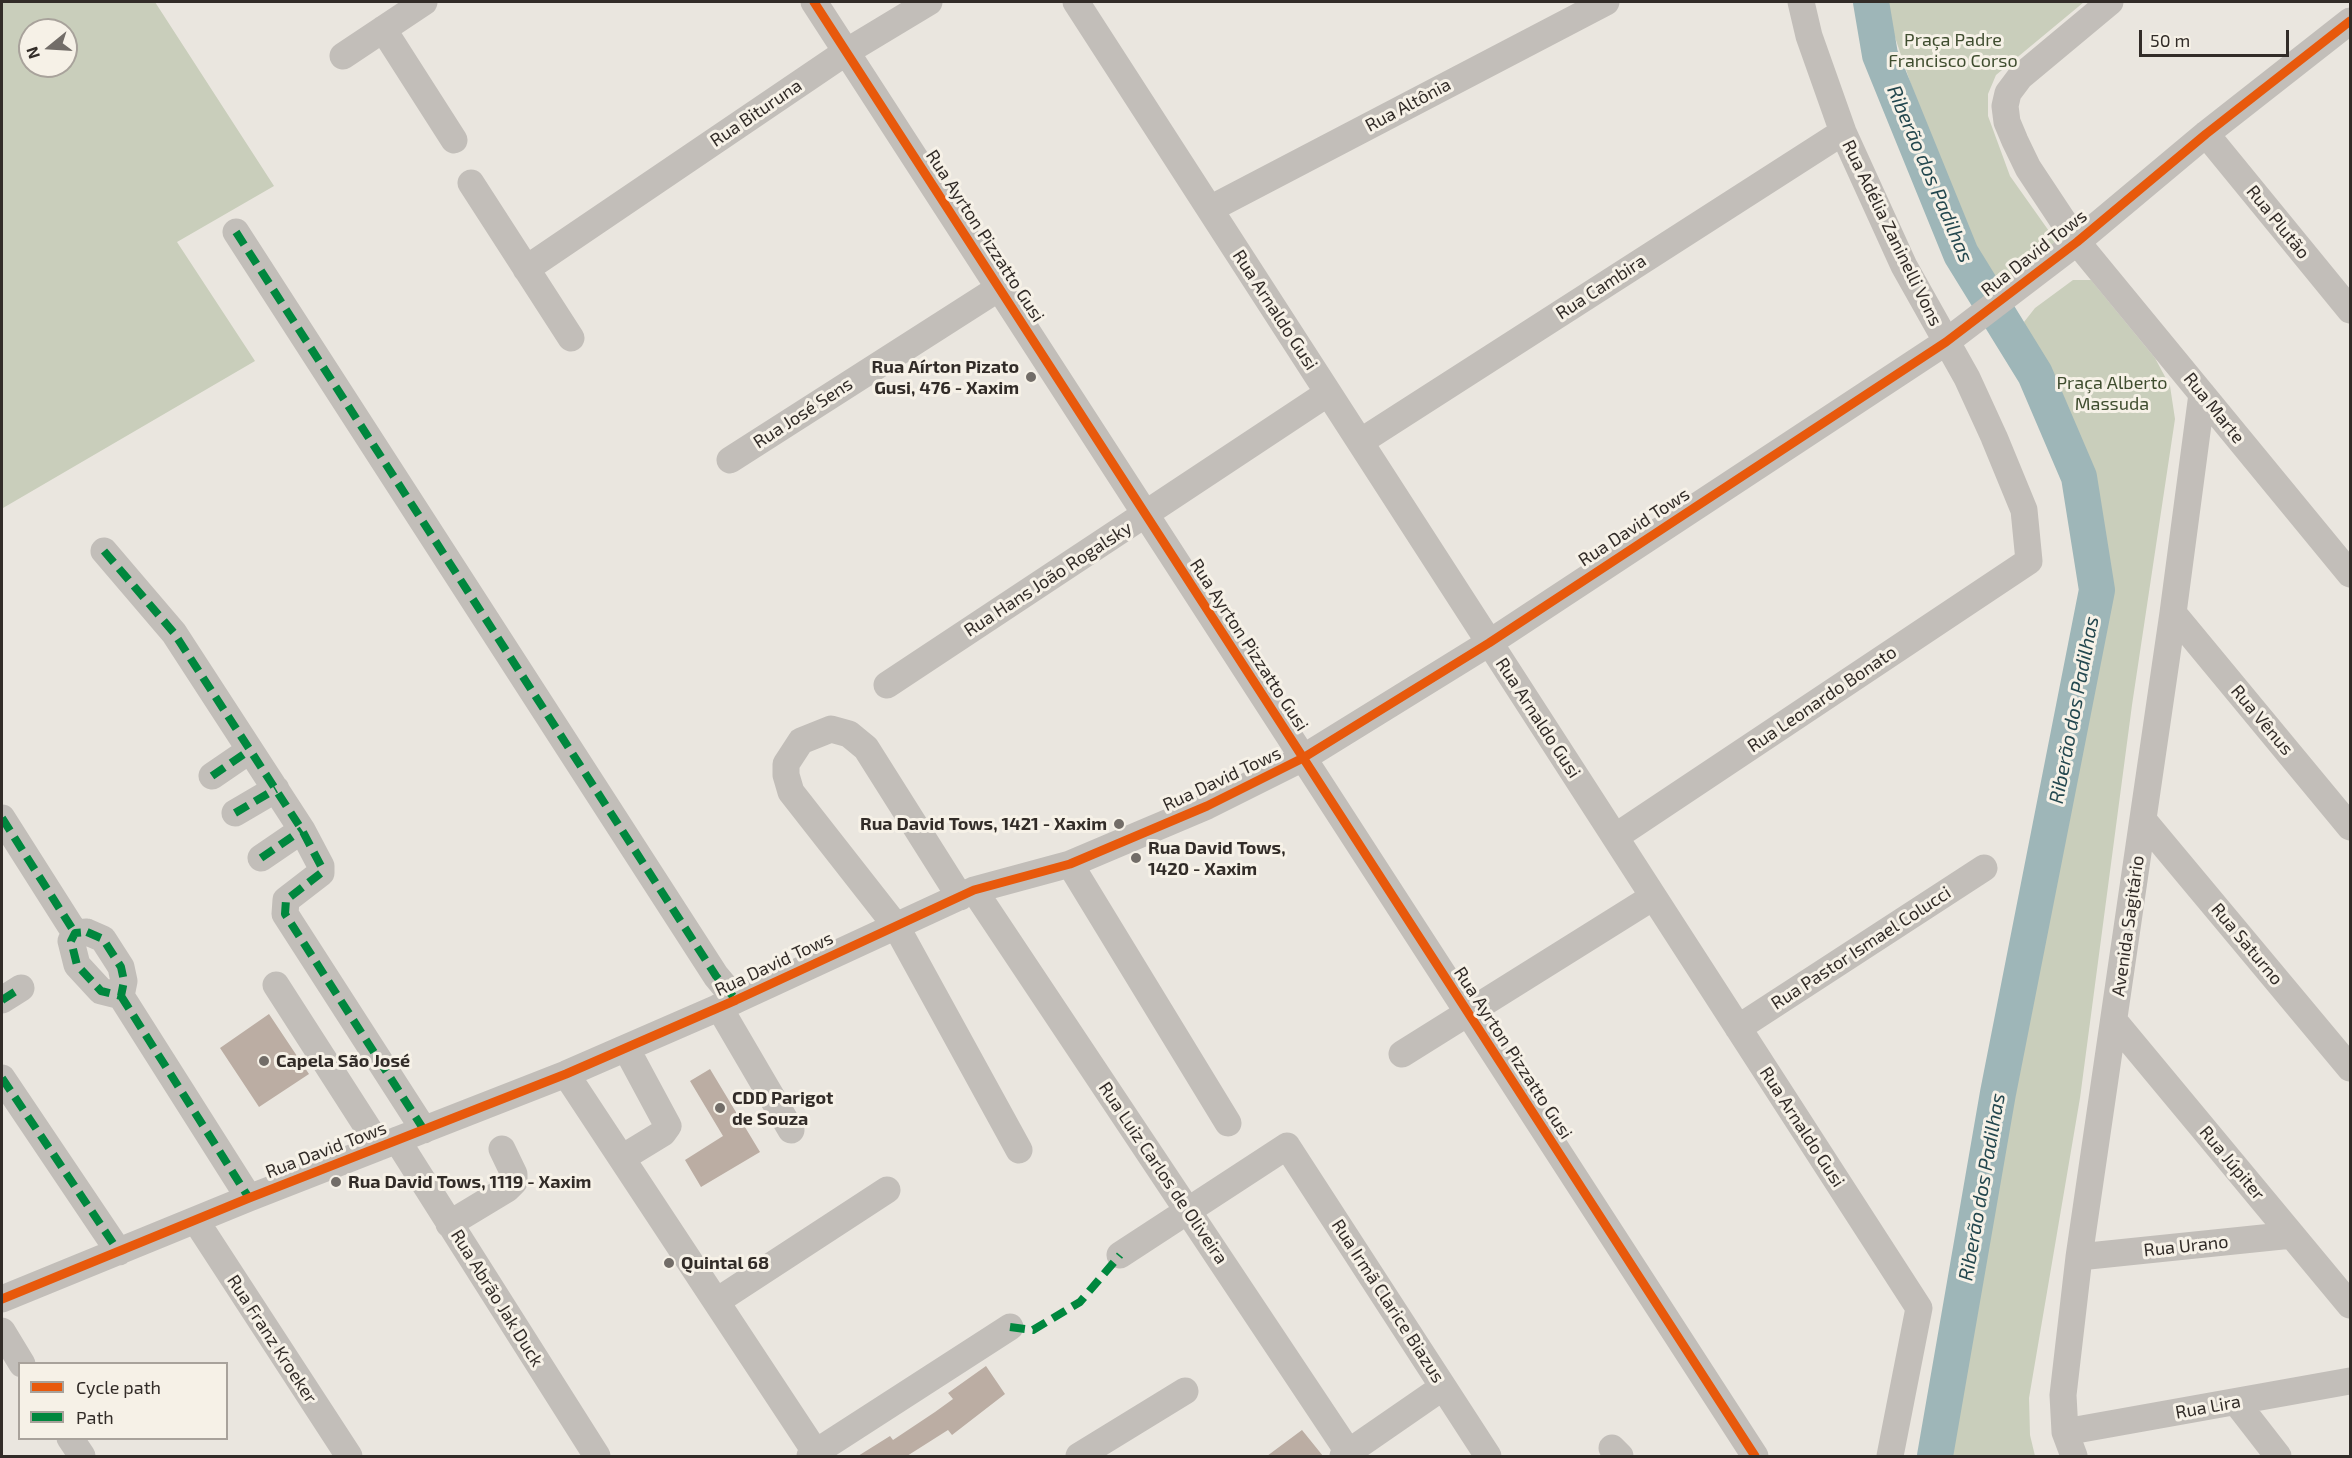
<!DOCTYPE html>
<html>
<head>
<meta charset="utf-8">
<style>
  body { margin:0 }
  #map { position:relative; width:2352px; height:1458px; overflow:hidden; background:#eae6df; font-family:"Exo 2",sans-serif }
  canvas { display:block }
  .frame { position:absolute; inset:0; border:3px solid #322c28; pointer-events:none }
  .legend { position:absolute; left:18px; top:1362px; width:210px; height:78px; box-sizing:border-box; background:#f6f1e7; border:2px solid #a8a29b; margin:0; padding:8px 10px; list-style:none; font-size:18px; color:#322c28 }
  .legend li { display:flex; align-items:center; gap:12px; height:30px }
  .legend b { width:30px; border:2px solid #a8a29b }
  .north { position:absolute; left:18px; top:18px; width:60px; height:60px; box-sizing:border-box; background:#f6f1e7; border:2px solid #a8a29b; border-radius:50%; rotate:252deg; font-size:16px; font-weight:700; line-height:24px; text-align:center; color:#322c28 }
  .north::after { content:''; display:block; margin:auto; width:21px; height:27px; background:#726d68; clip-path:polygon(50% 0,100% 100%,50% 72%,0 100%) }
  .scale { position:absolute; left:2139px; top:30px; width:150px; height:27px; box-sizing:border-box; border:3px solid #322c28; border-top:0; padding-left:8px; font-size:18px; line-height:21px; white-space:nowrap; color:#322c28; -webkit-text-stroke:4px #f6f1e7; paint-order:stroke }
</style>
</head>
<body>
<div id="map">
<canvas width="2352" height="1458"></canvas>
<div class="frame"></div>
<ul class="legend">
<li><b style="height:8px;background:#e8590c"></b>Cycle path</li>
<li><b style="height:8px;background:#00873e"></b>Path</li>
</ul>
<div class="north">N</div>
<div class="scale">50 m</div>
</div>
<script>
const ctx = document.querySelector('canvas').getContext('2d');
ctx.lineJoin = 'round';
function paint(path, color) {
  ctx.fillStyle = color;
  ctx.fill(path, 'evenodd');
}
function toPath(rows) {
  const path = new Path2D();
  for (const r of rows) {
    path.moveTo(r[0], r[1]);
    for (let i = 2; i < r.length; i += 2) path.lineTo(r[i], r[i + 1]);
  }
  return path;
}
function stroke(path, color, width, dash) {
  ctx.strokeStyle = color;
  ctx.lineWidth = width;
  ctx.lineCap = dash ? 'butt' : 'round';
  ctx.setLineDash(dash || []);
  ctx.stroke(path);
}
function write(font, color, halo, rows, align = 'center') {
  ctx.font = font + ' "Exo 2",sans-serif';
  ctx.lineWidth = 6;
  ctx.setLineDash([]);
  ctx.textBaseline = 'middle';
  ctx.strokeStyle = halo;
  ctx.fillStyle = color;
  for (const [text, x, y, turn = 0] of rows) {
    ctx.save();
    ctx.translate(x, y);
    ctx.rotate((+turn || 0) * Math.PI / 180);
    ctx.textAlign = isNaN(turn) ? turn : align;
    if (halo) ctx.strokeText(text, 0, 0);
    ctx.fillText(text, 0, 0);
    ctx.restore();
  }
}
const green = toPath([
  [2,2,155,2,274,186,177,242,255,361,3,508],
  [30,30,66,30,66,66,30,66],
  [1883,2,2084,2,1996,75,1988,94,1988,116,2010,176,2056,241,2001,286,1972,243,1920,111],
  [2073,280,2091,280,2155,358,2170,386,2175,419,2132,705,2080,1098,2029,1398,2030,1435,2035,1456,1947,1456,2041,907,2104,606,2104,553,2093,484,2082,454,2054,398,2024,322,2035,308]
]);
const river = toPath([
  [1871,2,1880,55,1961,254,2035,374,2079,477,2097,590,1998,1093,1935,1456]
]);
const building = toPath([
  [269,1014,309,1074,259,1107,220,1048],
  [710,1069,760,1152,701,1187,685,1160,723,1136,690,1081],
  [986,1366,1005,1394,952,1435,948,1430,907,1456,858,1456,890,1436,893,1440,935,1412,953,1399,948,1393],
  [1302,1430,1323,1456,1267,1456]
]);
const minor = toPath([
  [814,2,1755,1456],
  [1076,2,1919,1308,1890,1456],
  [2110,2,2020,77,2008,93,2005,106,2007,122,2015,141,2028,168,2077,242,2350,574],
  [383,29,454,140],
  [343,56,424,2],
  [2206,134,2350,310],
  [471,183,571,338],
  [1210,209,1606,2],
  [236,232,716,976,736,1000],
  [526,269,846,52,929,2],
  [1360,442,1843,132],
  [730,460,999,288],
  [104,551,174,633,302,830,321,866,321,873,286,900,285,914,424,1130],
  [2173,613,2350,827],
  [887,685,1328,393],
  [212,776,250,750],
  [235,813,276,789],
  [2,818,75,933],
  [2143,820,2350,1068],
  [1615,837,2029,561,2024,510,1994,437,1967,378,1904,266,1843,132,1809,36,1801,2],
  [261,858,302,830],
  [1070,864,1228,1123],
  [974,890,1351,1456],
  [960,897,866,748,849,734,831,729,801,741,786,764,786,775,791,792,896,926,1019,1150],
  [87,932,103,939,121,967,124,981,121,996,101,991,77,965,71,941,75,933,87,932],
  [276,985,380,1147],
  [121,996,249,1198],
  [2,1000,21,988],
  [719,1007,791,1130],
  [2114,1021,2350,1305],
  [1738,1028,1984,868],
  [1402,1054,1653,897],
  [566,1074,818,1456],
  [2,1078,119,1252],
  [397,1140,597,1456],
  [622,1158,663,1133,668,1126,626,1048],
  [196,1221,349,1456],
  [449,1224,507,1189,514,1182,514,1174,502,1149],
  [1120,1255,1287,1146,1488,1456],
  [2079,1257,2292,1235],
  [2,1299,249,1198,566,1074,736,1000,974,890,1070,864,1207,806,1303,758,1489,643,1946,342,2077,242,2206,134,2350,21],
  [717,1301,887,1190],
  [2,1331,22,1364],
  [2236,1402,2278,1456],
  [2065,1432,2350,1381],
  [70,1438,82,1456],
  [1612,1448,1620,1456],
  [810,1456,1010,1327],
  [1079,1456,1185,1391],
  [1343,1456,1443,1387],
  [2074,1456,2065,1432,2063,1395,2079,1257,2173,613,2202,394]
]);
const quiet = toPath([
  [236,232,716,976,736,1000],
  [104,551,174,633,302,830,321,866,321,873,286,900,285,914,424,1130],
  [212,776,250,750],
  [235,813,276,789],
  [2,818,75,933],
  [261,858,302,830],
  [87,932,103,939,121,967,124,981,121,996,101,991,77,965,71,941,75,933,87,932],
  [121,996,249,1198],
  [2,1000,21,988],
  [2,1078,119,1252],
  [1010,1327,1033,1330,1080,1302,1120,1255]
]);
const cycleway = toPath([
  [814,2,1755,1456],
  [2,1299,249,1198,566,1074,736,1000,974,890,1070,864,1207,806,1303,758,1489,643,1946,342,2077,242,2206,134,2350,21]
]);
const markers = [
  [1031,377,6,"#726d68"],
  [1119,824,6,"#726d68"],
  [1136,858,6,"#726d68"],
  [264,1061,6,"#726d68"],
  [720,1108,6,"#726d68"],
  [336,1182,6,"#726d68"],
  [669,1263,6,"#726d68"]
];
const parkNames = [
  ["Praça Padre",1953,40],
  ["Francisco Corso",1953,61],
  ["Praça Alberto",2112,383],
  ["Massuda",2112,404]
];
const streetNames = [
  ["Rua Altônia",1408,105,-28],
  ["Rua Bituruna",756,113,-34],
  ["Rua Plutão",2278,222,51],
  ["Rua Adélia Zaninelli Vons",1892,233,64],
  ["Rua Ayrton Pizzatto Gusi",985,236,57],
  ["Rua David Tows",2034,253,-38],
  ["Rua Cambira",1601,287,-33],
  ["Rua Arnaldo Gusi",1275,310,57],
  ["Rua Marte",2214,408,51],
  ["Rua José Sens",803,413,-33],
  ["Rua David Tows",1634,527,-33],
  ["Rua Hans João Rogalsky",1048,579,-33],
  ["Rua Ayrton Pizzatto Gusi",1249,645,57],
  ["Rua Leonardo Bonato",1822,699,-34],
  ["Rua Arnaldo Gusi",1538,718,57],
  ["Rua Vênus",2262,720,50],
  ["Rua David Tows",1222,779,-25],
  ["Avenida Sagitário",2128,926,-82],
  ["Rua Saturno",2247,944,50],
  ["Rua Pastor Ismael Colucci",1861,948,-33],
  ["Rua David Tows",774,964,-25],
  ["Rua Ayrton Pizzatto Gusi",1513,1053,57],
  ["Rua Arnaldo Gusi",1802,1127,57],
  ["Rua David Tows",326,1150,-21],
  ["Rua Júpiter",2232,1163,50],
  ["Rua Luiz Carlos de Oliveira",1163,1173,56],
  ["Rua Urano",2186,1246,-6],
  ["Rua Abrão Jak Duck",497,1298,58],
  ["Rua Irmã Clarice Biazus",1388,1301,57],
  ["Rua Franz Kroeker",272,1339,57],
  ["Rua Lira",2208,1407,-10]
];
const poiNames = [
  ["Rua Aírton Pizato",1019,367,"right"],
  ["Gusi, 476 - Xaxim",1019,388,"right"],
  ["Rua David Tows, 1421 - Xaxim",1107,824,"right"],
  ["Rua David Tows,",1148,848],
  ["1420 - Xaxim",1148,869],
  ["Capela São José",276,1061],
  ["CDD Parigot",732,1098],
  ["de Souza",732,1119],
  ["Rua David Tows, 1119 - Xaxim",348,1182],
  ["Quintal 68",681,1263]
];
const waterNames = [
  ["Riberão dos Padilhas",1930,174,67],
  ["Riberão dos Padilhas",2074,710,-79],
  ["Riberão dos Padilhas",1982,1187,-80]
];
paint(green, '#c9cebb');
stroke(river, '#9eb6b8', 36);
paint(building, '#bbada3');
stroke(minor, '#c2beb9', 27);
stroke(quiet, '#00873e', 8, [15, 8]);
stroke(cycleway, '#e8590c', 9);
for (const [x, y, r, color] of markers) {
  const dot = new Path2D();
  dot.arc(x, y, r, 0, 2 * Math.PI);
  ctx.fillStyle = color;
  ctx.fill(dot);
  stroke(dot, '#f6f1e7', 2);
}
write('18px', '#3f4d2f', '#f6f1e7', parkNames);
write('18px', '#322c28', '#f6f1e7', streetNames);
write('bold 18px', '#322c28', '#f6f1e7', poiNames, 'left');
write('italic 20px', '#23474e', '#f6f1e7', waterNames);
</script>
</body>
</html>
